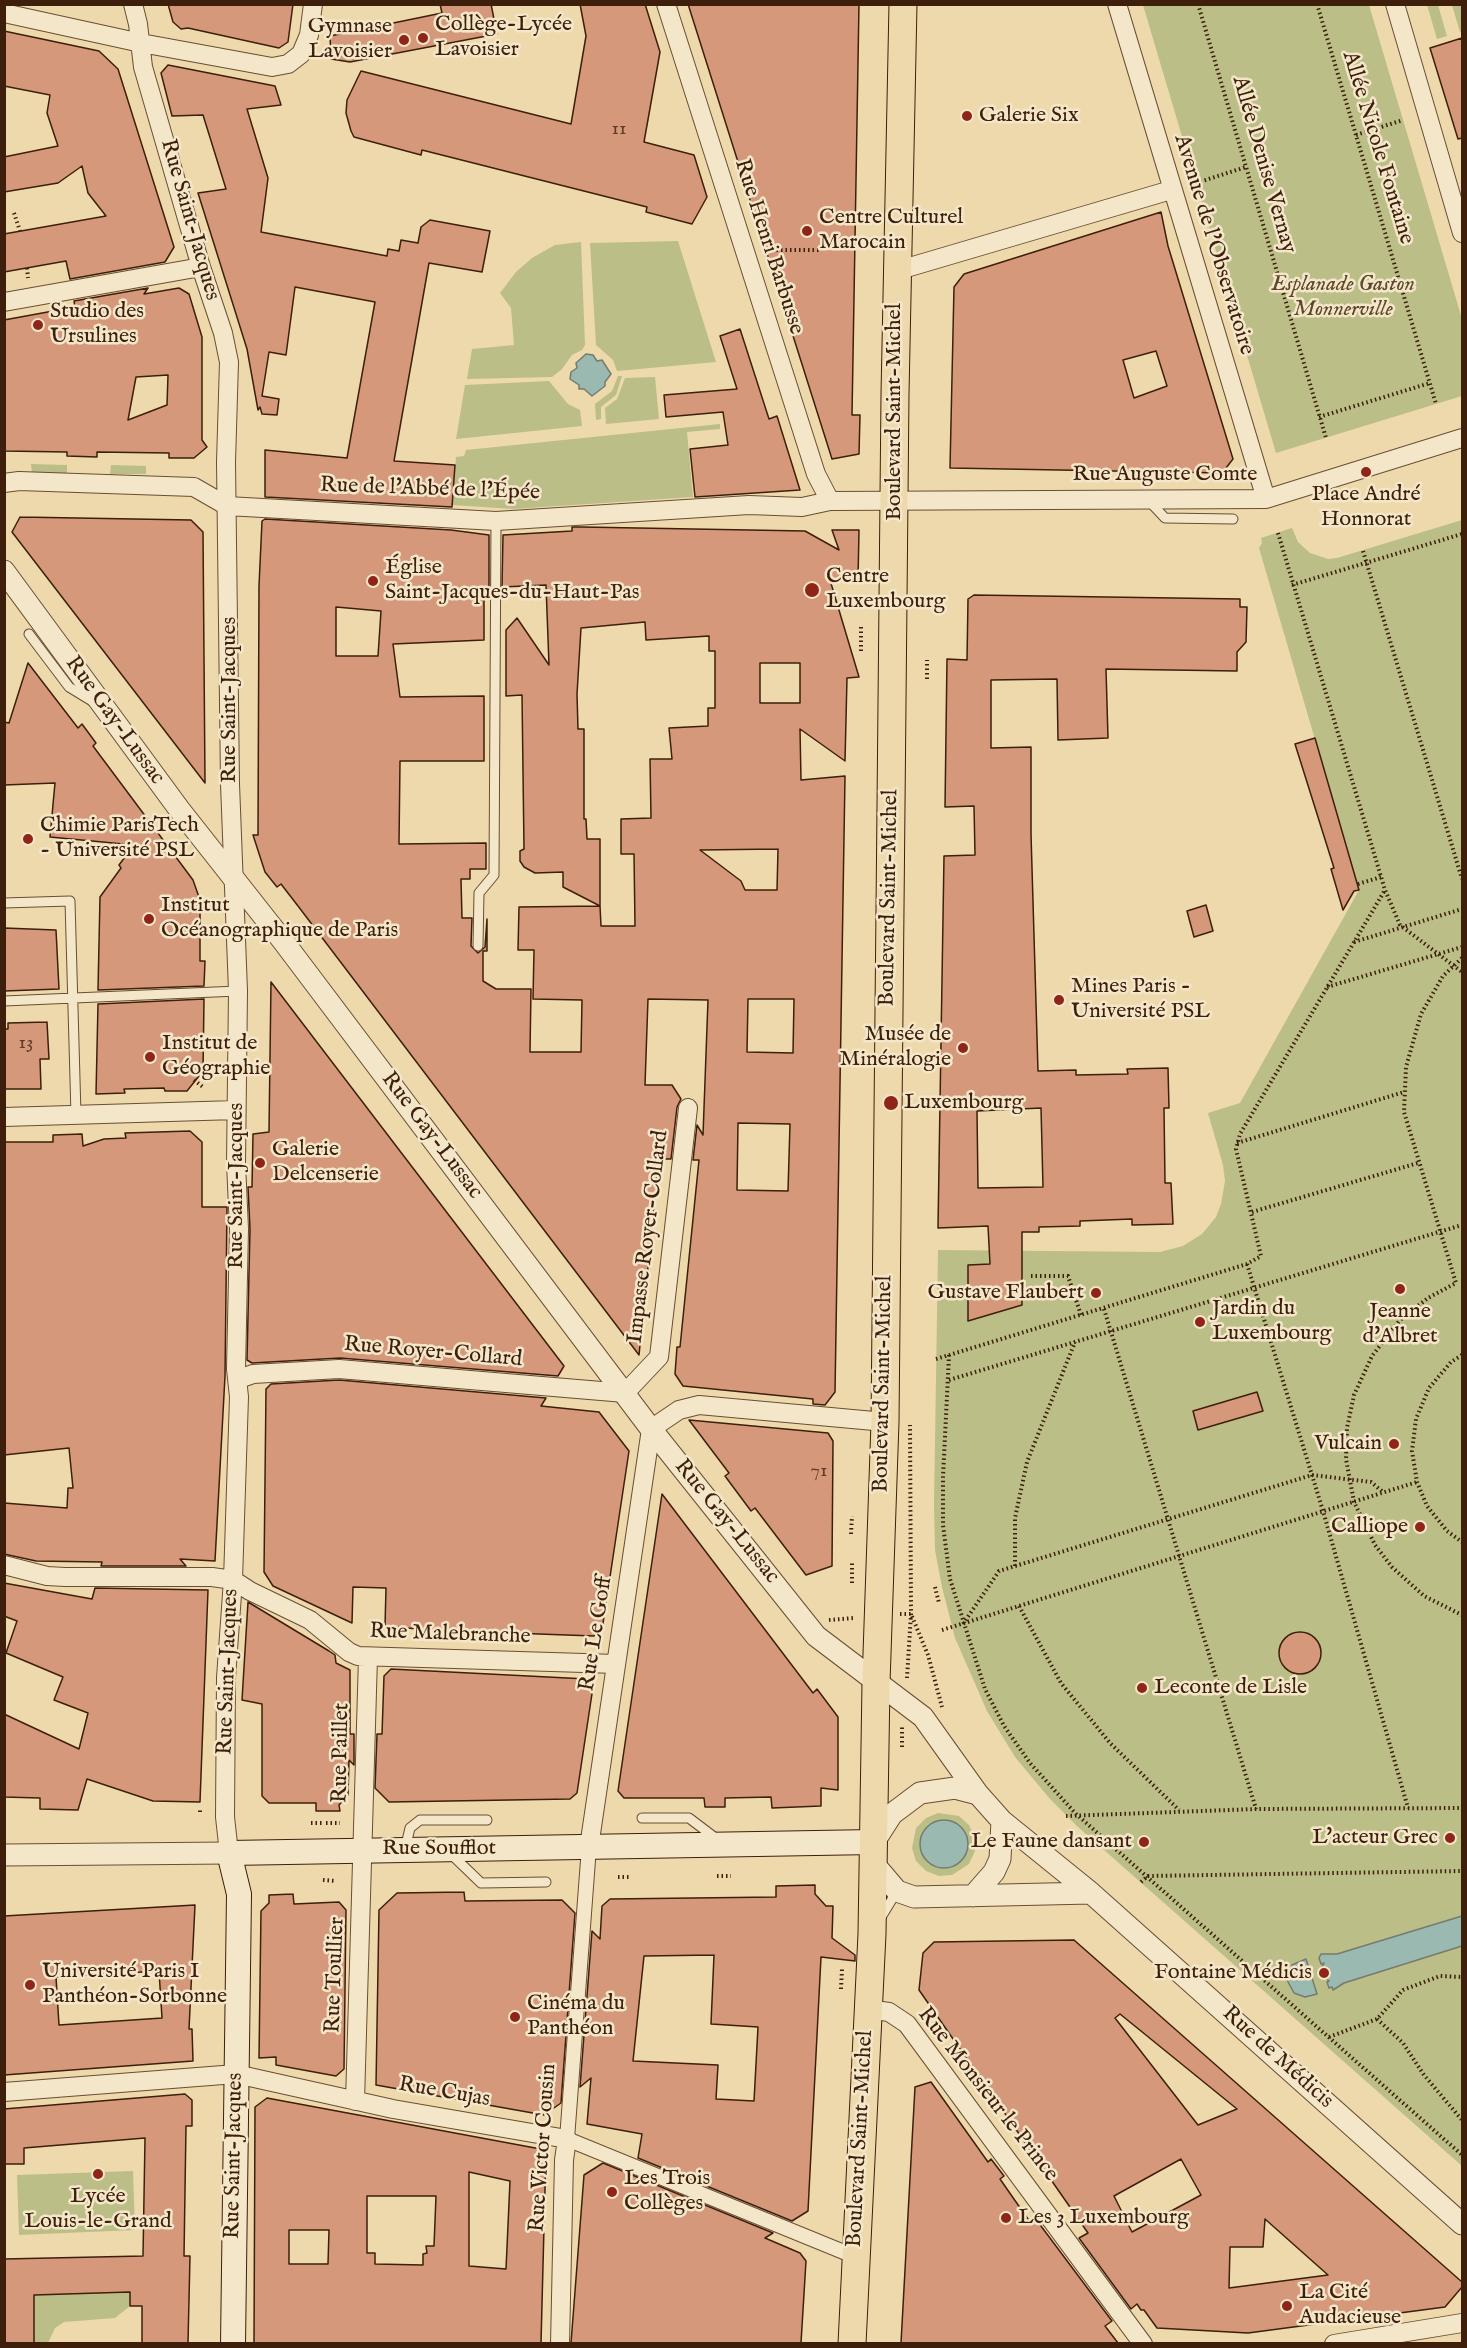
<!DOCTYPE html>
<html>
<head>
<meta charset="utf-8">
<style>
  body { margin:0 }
  #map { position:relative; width:1467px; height:2348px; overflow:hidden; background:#eed9ac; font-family:"IM FELL English",serif }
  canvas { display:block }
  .frame { position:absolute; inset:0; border:6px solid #3d1f0b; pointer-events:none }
</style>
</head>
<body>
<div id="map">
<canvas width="1467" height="2348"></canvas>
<div class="frame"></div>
</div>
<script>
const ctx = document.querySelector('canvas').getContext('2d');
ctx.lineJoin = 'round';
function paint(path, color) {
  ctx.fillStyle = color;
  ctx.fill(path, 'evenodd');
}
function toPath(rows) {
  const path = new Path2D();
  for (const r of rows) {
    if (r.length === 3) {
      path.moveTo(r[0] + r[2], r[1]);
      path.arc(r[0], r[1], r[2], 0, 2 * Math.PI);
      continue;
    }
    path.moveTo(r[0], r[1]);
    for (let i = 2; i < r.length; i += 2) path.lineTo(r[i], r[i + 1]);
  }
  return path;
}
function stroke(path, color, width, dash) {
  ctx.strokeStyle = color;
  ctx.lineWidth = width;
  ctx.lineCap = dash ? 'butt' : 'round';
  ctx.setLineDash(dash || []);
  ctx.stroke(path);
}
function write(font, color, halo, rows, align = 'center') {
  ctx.font = font + ' "IM FELL English",serif';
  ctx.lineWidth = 5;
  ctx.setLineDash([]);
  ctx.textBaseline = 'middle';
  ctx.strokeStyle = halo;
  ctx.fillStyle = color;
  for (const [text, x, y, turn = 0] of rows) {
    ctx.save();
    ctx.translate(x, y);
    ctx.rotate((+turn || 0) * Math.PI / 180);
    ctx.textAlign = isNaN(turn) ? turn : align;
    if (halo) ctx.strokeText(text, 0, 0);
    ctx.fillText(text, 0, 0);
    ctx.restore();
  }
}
const green = toPath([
  [1143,5,1369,5,1462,319,1462,396,1276,453],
  [1427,5,1438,5,1447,36,1437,39],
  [1452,5,1462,5,1462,32,1460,32],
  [678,241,716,362,617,371,613,360,596,345,590,243],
  [581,242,585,345,582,350,572,355,562,369,552,377,467,379,472,349,514,345,511,308,500,293,516,272,532,258,555,245],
  [618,376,622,376,616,395,601,407,601,419,596,420,595,404,612,391],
  [655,377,659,419,606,424,605,408,617,399,625,378],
  [549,381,568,404,580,410,582,426,456,439,465,385],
  [720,424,720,429,687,432,693,497,513,509,452,505,456,457,464,456,466,450],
  [31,464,67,465,67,473,32,473],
  [111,465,146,466,146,474,110,474],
  [1462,520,1462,2166,1078,1827,1050,1799,1015,1757,987,1711,955,1638,942,1587,935,1550,934,1505,938,1250,1160,1252,1183,1246,1202,1234,1216,1217,1221,1204,1225,1181,1223,1165,1208,1113,1240,1103,1359,890,1259,548,1262,543,1261,538,1292,528,1298,542,1310,553,1328,559,1337,558],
  [938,1813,959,1816,969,1825,975,1838,975,1851,969,1864,952,1875,939,1876,926,1871,916,1861,912,1848,916,1828,926,1818],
  [940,1821,956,1825,966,1838,967,1846,961,1861,937,1867,927,1861,928,1827],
  [133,2171,135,2230,19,2235,17,2175],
  [130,2292,130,2306,115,2318,64,2322,55,2328,48,2343,34,2343,34,2295]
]);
const water = toPath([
  [586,354,593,355,597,361,602,360,611,374,605,382,605,386,592,396,584,389,579,389,579,385,570,379,571,372,577,368,576,363,586,354],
  [944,1844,24],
  [1462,1916,1462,1946,1344,1983,1333,1990,1332,1987,1329,1988,1327,1982,1329,1981,1326,1978,1322,1967,1324,1963,1321,1964,1319,1958,1321,1954,1337,1954,1462,1916],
  [1306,1959,1317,1994,1305,1997,1294,1993,1287,1980,1292,1965,1306,1959]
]);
const building = toPath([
  [168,4,293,4,288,42,279,48,188,28,181,29,173,22,168,4],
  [440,4,491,4,497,34,350,62,331,59,330,36,442,13,440,4],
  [580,4,645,4,660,52,644,142,694,155,707,197,692,224,646,212,647,207,422,150,421,155,354,137,351,131,346,113,347,100,361,71,571,124,586,36,580,4],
  [688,4,859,4,852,415,860,415,859,454,832,459,688,4],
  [4,31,99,51,118,69,174,247,165,262,70,279,66,261,4,272,4,234,106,216,88,193,82,166,58,183,4,192,4,157,58,146,47,113,50,95,4,86,4,31],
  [1462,38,1462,138,1458,139,1430,48,1462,38],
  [168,65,275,86,281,105,247,109,268,178,261,232,387,256,388,249,399,251,401,240,418,243,421,227,430,220,490,231,482,272,429,263,394,461,455,465,452,507,265,497,265,450,347,458,375,302,295,287,286,355,269,352,262,396,279,399,277,415,262,414,260,407,258,410,247,349,198,193,226,189,203,115,172,116,161,73,168,65],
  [1161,212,1168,246,1233,459,1222,473,950,468,954,287,964,274,1161,212],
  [1156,351,1167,386,1134,398,1123,360,1156,351],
  [148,288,144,294,179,288,189,294,202,337,202,440,207,447,194,458,169,458,169,453,97,452,97,457,67,456,67,452,4,451,4,320,75,307,74,301,148,288],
  [168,375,167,405,128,420,136,377,168,375],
  [740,329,769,419,777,416,800,490,695,497,690,449,728,445,723,412,666,417,664,395,737,389,720,336,740,329],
  [20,517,191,520,203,532,205,783,12,532,20,517],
  [265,519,451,530,489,535,489,588,484,588,484,640,393,644,400,697,484,696,484,761,400,761,399,844,486,843,486,869,470,869,470,879,461,879,462,918,472,918,471,946,478,953,485,947,487,919,487,951,483,951,483,981,496,989,531,989,530,1052,581,1052,582,1000,533,999,534,950,518,950,519,907,600,906,601,926,635,926,634,854,621,854,621,819,651,818,650,759,672,759,669,728,708,726,708,708,715,708,715,651,709,651,709,636,646,640,645,622,581,628,577,694,578,729,584,729,584,819,586,819,587,839,600,839,600,906,563,887,563,872,535,873,524,867,520,861,520,851,524,849,522,695,506,696,506,630,517,618,549,665,546,585,502,587,503,535,572,531,572,527,582,527,805,531,839,550,832,530,859,530,858,580,830,580,859,677,847,678,845,761,800,729,801,780,845,776,835,1392,825,1405,813,1404,813,1399,683,1386,675,1374,677,1347,680,1347,699,1160,693,1160,697,1125,703,1135,708,1000,648,999,645,1085,672,1085,681,1099,677,1107,671,1159,659,1159,639,1355,298,906,281,884,277,887,265,872,253,835,258,835,259,586,262,521,265,519],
  [336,607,381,611,378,656,336,656,336,607],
  [760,663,800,663,800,703,760,703,760,663],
  [778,849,777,890,745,890,741,881,700,850,778,849],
  [748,999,794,999,793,1053,747,1052,748,999],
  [738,1123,790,1124,788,1191,737,1190,738,1123],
  [974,595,1240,599,1240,607,1247,607,1246,642,1237,652,1237,671,1106,669,1108,738,1058,740,1057,679,991,680,991,748,1031,747,1031,834,1038,1071,1076,1070,1076,1075,1128,1074,1127,1069,1168,1068,1169,1108,1164,1108,1165,1183,1171,1183,1173,1224,1132,1225,1132,1219,1080,1221,1080,1226,1039,1227,1039,1232,1022,1232,1022,1305,968,1321,968,1265,990,1264,988,1226,938,1228,944,856,975,855,974,806,945,807,947,659,967,660,968,599,974,595],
  [1041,1108,1043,1187,978,1188,977,1111,1041,1108],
  [28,663,78,728,82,724,96,743,93,746,193,880,200,900,200,961,205,961,204,986,98,990,100,897,121,868,119,865,134,845,50,837,55,783,4,785,4,722,9,723,28,663],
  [1315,738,1359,890,1354,891,1343,910,1331,869,1334,868,1295,744,1315,738],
  [1206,905,1213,931,1194,937,1187,911,1206,905],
  [4,928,56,930,59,989,4,991,4,928],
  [271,982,564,1366,558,1376,340,1358,252,1363,247,1360,250,1229,248,1187,252,1187,253,1134,269,1132,271,982],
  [204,999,203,1071,187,1091,165,1091,164,1088,124,1089,125,1093,96,1094,98,1004,204,999],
  [47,1022,49,1059,40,1059,41,1089,4,1089,4,1029,8,1029,8,1023,47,1022],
  [190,1131,202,1142,202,1207,227,1207,225,1376,215,1561,180,1559,186,1566,101,1566,102,1562,36,1561,4,1554,4,1503,67,1508,68,1488,73,1488,69,1448,4,1455,4,1142,53,1142,53,1135,82,1134,83,1146,104,1139,126,1138,125,1133,190,1131],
  [339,1380,546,1398,541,1406,599,1412,629,1451,602,1630,594,1636,429,1630,385,1626,386,1588,353,1587,352,1623,273,1586,264,1572,266,1389,271,1384,339,1380],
  [1257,1392,1263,1411,1198,1430,1193,1411,1257,1392],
  [689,1420,828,1433,833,1441,832,1566,806,1575,755,1508,751,1511,725,1476,729,1473,689,1420],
  [662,1494,813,1693,817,1689,838,1717,838,1790,821,1788,821,1806,772,1808,771,1797,725,1798,725,1807,705,1807,704,1798,624,1798,618,1791,662,1494],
  [4,1583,92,1599,95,1588,208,1590,200,1802,153,1801,87,1779,78,1810,40,1809,40,1798,4,1797,4,1714,79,1749,88,1713,54,1700,63,1677,6,1653,17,1621,4,1616,4,1583],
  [248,1602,329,1651,335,1655,336,1663,350,1670,350,1734,354,1734,354,1765,349,1760,348,1795,339,1805,340,1811,316,1811,316,1803,269,1803,262,1796,262,1704,242,1700,248,1602],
  [1300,1653,21],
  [391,1669,587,1679,593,1687,577,1793,570,1799,389,1802,375,1788,377,1734,382,1734,384,1676,391,1669],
  [815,1885,815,1894,826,1906,833,1906,832,1938,855,1955,855,1961,821,1957,808,2211,792,2221,638,2158,642,2134,587,2124,591,2078,580,2087,592,1931,600,1939,602,1906,610,1899,776,1897,776,1886,815,1885],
  [714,1955,711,2024,758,2027,754,2101,716,2099,718,2065,633,2061,644,1956,714,1955],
  [464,1892,465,1901,562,1900,575,1913,561,2103,544,2115,376,2085,379,1910,397,1893,464,1892],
  [293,1894,294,1904,339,1902,346,1910,344,2069,336,2076,276,2065,276,2057,259,2058,261,1911,269,1903,269,1895,293,1894],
  [195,1905,189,2029,192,2029,193,2061,4,2075,4,1916,195,1905],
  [159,1971,162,2018,59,2025,56,1977,159,1971],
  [1074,1940,1462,2282,1462,2287,1445,2307,1248,2333,1157,2328,1144,2310,1141,2310,1137,2304,1131,2309,1079,2238,1088,2233,919,1990,923,1953,934,1942,1074,1940],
  [1120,2014,1237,2109,1198,2125,1115,2018,1120,2014],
  [1181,2159,1201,2195,1132,2232,1114,2196,1181,2159],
  [1265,2219,1328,2275,1229,2288,1230,2247,1263,2247,1265,2219],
  [931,2082,988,2162,991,2159,1004,2176,1000,2179,1030,2222,1035,2218,1112,2321,1105,2326,1118,2343,901,2343,915,2087,931,2082],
  [185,2094,192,2100,192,2126,186,2126,184,2256,190,2256,188,2343,142,2343,142,2306,130,2306,130,2292,34,2295,34,2343,4,2343,4,2259,143,2256,145,2138,24,2148,24,2164,4,2164,4,2109,185,2094],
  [267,2098,546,2150,541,2343,254,2343,255,2107,267,2098],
  [469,2172,510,2181,506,2269,469,2266,469,2172],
  [367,2196,436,2196,434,2246,426,2246,427,2253,423,2254,423,2265,375,2264,375,2253,367,2253,367,2196],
  [289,2230,329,2230,328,2264,289,2264,289,2230],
  [603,2163,773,2233,765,2238,800,2253,806,2261,801,2343,571,2343,584,2175,603,2163]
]);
const path = toPath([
  [1198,4,1326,438],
  [1317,4,1436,404],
  [1356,135,1403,120],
  [1196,183,1246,167],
  [14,213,20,231],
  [763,250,819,250],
  [27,268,28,278],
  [1319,417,1430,383],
  [1278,533,1385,890,1400,925,1462,972],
  [1363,551,1462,879],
  [1292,585,1462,534],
  [861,651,861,627],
  [927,679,927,660],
  [1358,884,1381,877],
  [1354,942,1462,909],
  [1462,958,1443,976,1421,1014,1406,1067,1404,1112,1456,1283,1428,1298,1400,1320,1372,1356,1354,1395,1347,1428,1346,1459,1354,1502,1375,1545,1392,1567,1424,1596,1462,1615],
  [1327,987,1462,947],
  [194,1080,203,1087],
  [1237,1143,1404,1092],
  [1252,1212,1418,1163],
  [1247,1264,1323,1511,1408,1808],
  [1031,1276,1068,1276,1081,1315],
  [1104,1309,1256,1809],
  [949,1355,943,1477,943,1525,950,1579,985,1689,1004,1726,1030,1763,1076,1814,1462,2155],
  [1462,1355,1451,1362,1429,1388,1416,1419,1412,1451,1417,1482,1427,1506,1447,1531,1462,1542],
  [936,1359,1247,1264,1261,1256,1236,1149,1240,1134,1385,890],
  [949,1380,1462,1225],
  [851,1534,852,1516],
  [1015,1566,1015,1518,1027,1462,1075,1342],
  [852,1583,852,1561],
  [935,1587,939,1603],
  [1019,1606,1061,1683,1110,1743,1179,1810],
  [900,1614,911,1614,928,1655,942,1707],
  [829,1620,854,1618],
  [963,1624,999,1571,1312,1475,1371,1482,1383,1492],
  [942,1630,1417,1482],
  [907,1678,911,1614,910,1425],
  [902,1747,902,1727],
  [200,1812,200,1810],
  [1066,1816,1256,1809,1462,1808],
  [311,1823,323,1823],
  [326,1823,340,1823],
  [717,1876,731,1876],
  [618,1877,629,1877],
  [323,1880,336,1881],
  [1141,1882,1148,1876,1462,1871],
  [841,1989,842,1969],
  [1377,2019,1403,2043,1424,2075,1462,2120],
  [1329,2037,1377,2019,1403,1990,1440,1976,1462,1977]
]);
const service = toPath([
  [1149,501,1165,518,1233,519],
  [29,634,69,687,92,701],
  [4,903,70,901,76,1115],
  [478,946,479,893,494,875,496,521],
  [4,1001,238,991],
  [642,1818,689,1818,718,1840],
  [405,1849,410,1828,420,1820,487,1820],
  [451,1854,481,1883,546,1882],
  [880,1919,897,1891]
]);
const pedestrian = toPath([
  [589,1847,567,2139,856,2257]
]);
const minor = toPath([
  [133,4,138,24,143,67,201,267,223,333,229,362,226,462,230,784,238,991,236,1163,239,1229,236,1369,239,1397,233,1580,226,1678,225,1817,229,1853],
  [666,4,816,474,830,501],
  [1117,4,1266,499],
  [1395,4,1462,233],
  [4,13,141,43,272,67,288,64,301,54,309,35,313,4],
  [896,271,1171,190],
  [4,302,201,267],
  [4,483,19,481,194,487,227,506,496,521,749,505,802,507,830,501,1266,499,1462,438],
  [4,1117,236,1110],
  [239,1379,253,1374,339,1369,625,1393,659,1357,688,1108],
  [4,1565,47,1576,65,1577,212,1577,233,1580,250,1591,310,1620,349,1652,358,1656,616,1664],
  [589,1847,651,1429,679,1410,699,1405,885,1422],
  [867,2009,889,2012,907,2024,1143,2344],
  [4,2092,236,2074,393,2109,567,2139,564,2160,560,2344],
  [355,2101,368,1657],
  [1334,2344,1462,2323]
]);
const tertiary = toPath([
  [4,571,179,809,283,941,651,1429,816,1636,923,1717,978,1794,1002,1821,1091,1893,1462,2224],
  [874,1842,892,1814,920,1793,955,1788,978,1794],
  [4,1855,229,1853],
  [874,1864,897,1891,914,1897,1091,1893],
  [973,1896,994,1872,1000,1859,1002,1821]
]);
const secondary = toPath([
  [233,2344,239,1894,229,1853,874,1842]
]);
const primary = toPath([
  [852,2344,872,1934,876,1683,885,1422,895,394,903,4]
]);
const markers = [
  [423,38,6,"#8f2418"],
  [404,40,6,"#8f2418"],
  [967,116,6,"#8f2418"],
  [807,231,6,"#8f2418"],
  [38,325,6,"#8f2418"],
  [1366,472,6,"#8f2418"],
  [373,581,6,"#8f2418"],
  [812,590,8,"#8f2418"],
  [28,839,6,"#8f2418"],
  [149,919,6,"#8f2418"],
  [1059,1000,6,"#8f2418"],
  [963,1048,6,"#8f2418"],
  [150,1057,6,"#8f2418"],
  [891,1103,8,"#8f2418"],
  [260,1163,6,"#8f2418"],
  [1400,1289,6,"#8f2418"],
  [1096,1293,6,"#8f2418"],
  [1200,1322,6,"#8f2418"],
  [1394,1444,6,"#8f2418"],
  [1420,1527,6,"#8f2418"],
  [1142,1688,6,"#8f2418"],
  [1450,1838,6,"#8f2418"],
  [1144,1842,6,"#8f2418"],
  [1324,1973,6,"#8f2418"],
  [30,1985,6,"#8f2418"],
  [515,2017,6,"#8f2418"],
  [98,2174,6,"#8f2418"],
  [612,2192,6,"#8f2418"],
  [1006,2218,6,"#8f2418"],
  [1287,2306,6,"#8f2418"]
];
const numberNames = [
  ["11",619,130],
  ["13",26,1044],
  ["71",819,1472]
];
const poiNames = [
  ["Collège-Lycée",435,25],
  ["Lavoisier",435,50],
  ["Gymnase",392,27,"right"],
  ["Lavoisier",392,52,"right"],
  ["Galerie Six",979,116],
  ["Centre Culturel",819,218],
  ["Marocain",819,243],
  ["Studio des",50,312],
  ["Ursulines",50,337],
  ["Place André",1366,495,"center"],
  ["Honnorat",1366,520,"center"],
  ["Église",385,568],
  ["Saint-Jacques-du-Haut-Pas",385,593],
  ["Centre",826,577],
  ["Luxembourg",826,602],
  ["Chimie ParisTech",40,826],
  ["- Université PSL",40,851],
  ["Institut",161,906],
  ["Océanographique de Paris",161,931],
  ["Mines Paris -",1071,987],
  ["Université PSL",1071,1012],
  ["Musée de",951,1035,"right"],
  ["Minéralogie",951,1060,"right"],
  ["Institut de",162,1044],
  ["Géographie",162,1069],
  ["Luxembourg",904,1103],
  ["Galerie",272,1150],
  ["Delcenserie",272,1175],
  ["Gustave Flaubert",1084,1293,"right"],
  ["Jardin du",1212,1309],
  ["Luxembourg",1212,1334],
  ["Jeanne",1400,1312,"center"],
  ["d'Albret",1400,1337,"center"],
  ["Vulcain",1382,1444,"right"],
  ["Calliope",1408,1527,"right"],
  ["Leconte de Lisle",1154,1688],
  ["L'acteur Grec",1438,1838,"right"],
  ["Le Faune dansant",1132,1842,"right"],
  ["Université Paris I",42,1972],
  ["Panthéon-Sorbonne",42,1997],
  ["Fontaine Médicis",1312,1973,"right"],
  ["Cinéma du",527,2004],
  ["Panthéon",527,2029],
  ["Les Trois",624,2179],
  ["Collèges",624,2204],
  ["Lycée",98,2197,"center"],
  ["Louis-le-Grand",98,2222,"center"],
  ["Les 3 Luxembourg",1018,2218],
  ["La Cité",1299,2293],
  ["Audacieuse",1299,2318]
];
const streetNames = [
  ["Allée Nicole Fontaine",1377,148,73],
  ["Allée Denise Vernay",1263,165,74],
  ["Rue Saint-Jacques",189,220,74],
  ["Avenue de l'Observatoire",1213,245,73],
  ["Rue Henri Barbusse",768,247,72],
  ["Boulevard Saint-Michel",895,412,-90],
  ["Rue Auguste Comte",1165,475],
  ["Rue de l'Abbé de l'Épée",430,490,2],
  ["Rue Saint-Jacques",230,700,-90],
  ["Rue Gay-Lussac",114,721,54],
  ["Boulevard Saint-Michel",890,898,-89],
  ["Rue Gay-Lussac",431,1136,53],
  ["Rue Saint-Jacques",237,1186,-90],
  ["Impasse Royer-Collard",649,1237,-83],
  ["Rue Royer-Collard",433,1353,5],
  ["Boulevard Saint-Michel",884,1384,-89],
  ["Rue Gay-Lussac",726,1522,51],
  ["Rue Le Goff",597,1634,-81],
  ["Rue Malebranche",450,1635,2],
  ["Rue Saint-Jacques",229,1672,-88],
  ["Rue Paillet",342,1753,-89],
  ["Rue Soufflot",439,1849],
  ["Rue Toullier",336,1975,-88],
  ["Rue de Médicis",1277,2058,42],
  ["Rue Cujas",444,2093,10],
  ["Rue Monsieur le Prince",987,2095,52],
  ["Boulevard Saint-Michel",861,2139,-87],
  ["Rue Victor Cousin",544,2148,-86],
  ["Rue Saint-Jacques",235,2156,-89]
];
const parkNames = [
  ["Esplanade Gaston",1343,285],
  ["Monnerville",1343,310]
];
paint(green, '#bbbe87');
paint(water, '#9ab9b0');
stroke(water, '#757b6e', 1.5);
paint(building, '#d5987b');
stroke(building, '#3d1f0b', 1.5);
stroke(service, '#694e33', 11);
stroke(pedestrian, '#694e33', 16);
stroke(minor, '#694e33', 20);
stroke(tertiary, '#694e33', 23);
stroke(secondary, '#3d1f0b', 26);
stroke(primary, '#3d1f0b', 29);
stroke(path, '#3d1f0b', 4, [1.5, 3]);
stroke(service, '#f4e6c9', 9);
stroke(pedestrian, '#f4e6c9', 14);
stroke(minor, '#f4e6c9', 18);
stroke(tertiary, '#f4e6c9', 21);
stroke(secondary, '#f4e6c9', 24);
stroke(primary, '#eed9ac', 27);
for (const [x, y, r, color] of markers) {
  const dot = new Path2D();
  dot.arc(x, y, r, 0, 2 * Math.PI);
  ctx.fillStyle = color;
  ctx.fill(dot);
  stroke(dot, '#f4e6c9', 2);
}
write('20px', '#633d27', null, numberNames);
write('22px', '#3d1f0b', '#f4e6c9', poiNames, 'left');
write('22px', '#3d1f0b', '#f4e6c9', streetNames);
write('italic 22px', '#5c472a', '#f4e6c9', parkNames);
</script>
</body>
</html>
